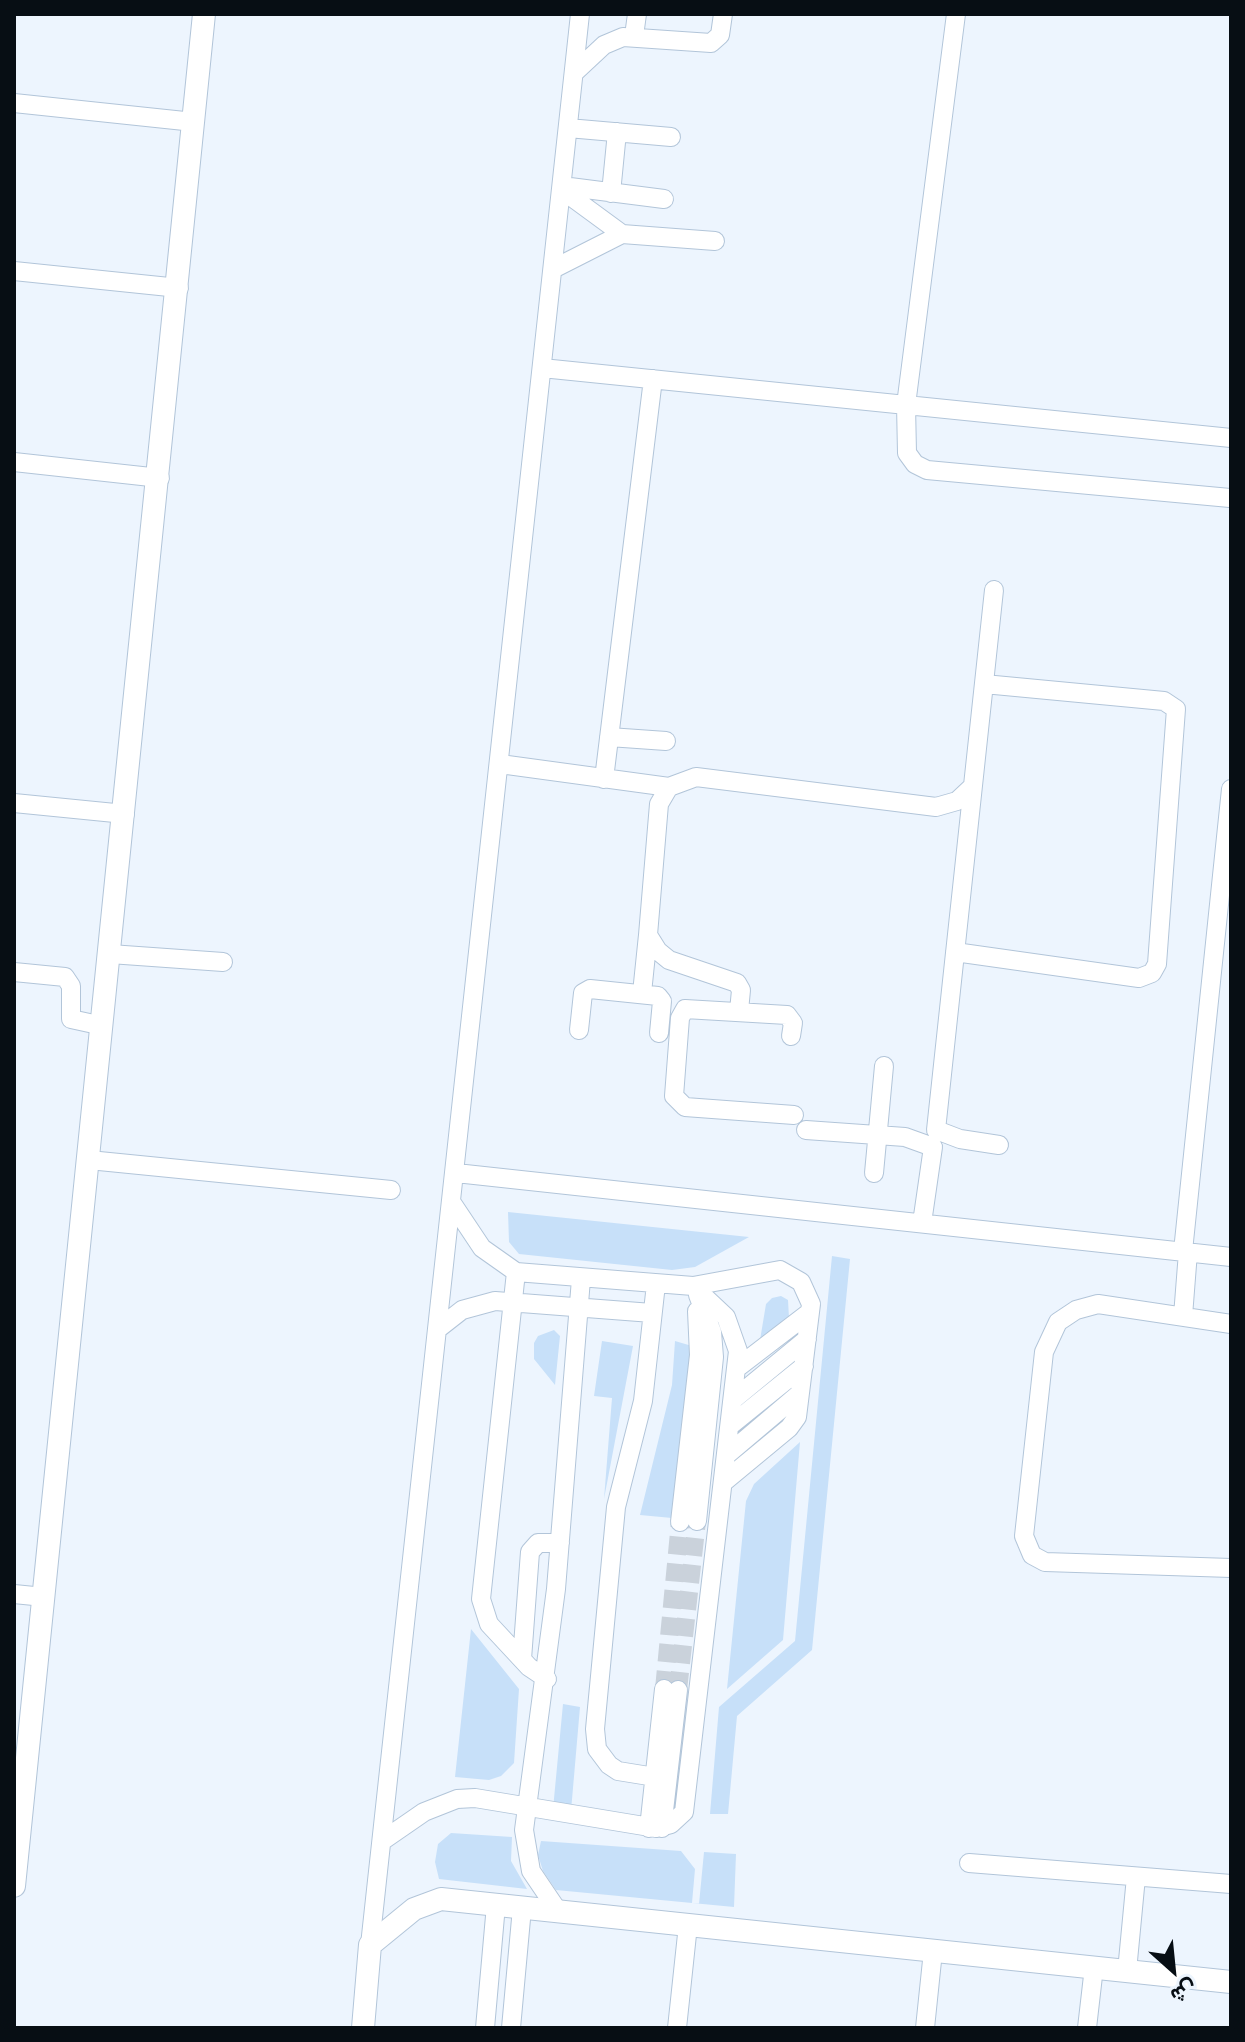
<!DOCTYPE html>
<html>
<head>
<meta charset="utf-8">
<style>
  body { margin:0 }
  #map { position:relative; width:1245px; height:2042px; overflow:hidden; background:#edf5fe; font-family:Poppins,Vazirmatn,sans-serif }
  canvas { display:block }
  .frame { position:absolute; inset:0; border:16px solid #070e14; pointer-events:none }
  .north { position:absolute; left:1133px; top:1930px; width:80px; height:80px; -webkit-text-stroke:6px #edf5fe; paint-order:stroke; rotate:153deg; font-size:22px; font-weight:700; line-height:32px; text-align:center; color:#070e14 }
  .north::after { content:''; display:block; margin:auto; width:28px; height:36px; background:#070e14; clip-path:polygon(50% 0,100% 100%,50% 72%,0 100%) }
</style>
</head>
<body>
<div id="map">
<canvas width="1245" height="2042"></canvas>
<div class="frame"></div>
<div class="north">ش</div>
</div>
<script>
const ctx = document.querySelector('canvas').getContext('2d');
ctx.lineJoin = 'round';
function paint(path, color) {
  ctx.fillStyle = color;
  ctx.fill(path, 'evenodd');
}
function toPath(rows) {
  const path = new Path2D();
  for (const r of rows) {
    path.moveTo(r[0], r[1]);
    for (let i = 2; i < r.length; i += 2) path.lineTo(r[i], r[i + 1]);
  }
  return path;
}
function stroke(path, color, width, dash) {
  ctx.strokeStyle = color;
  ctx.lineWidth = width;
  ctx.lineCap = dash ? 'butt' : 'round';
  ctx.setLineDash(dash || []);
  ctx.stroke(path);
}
const green = toPath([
  [508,1212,749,1237,695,1267,672,1270,519,1254,509,1242],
  [832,1256,850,1259,812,1650,737,1716,728,1814,710,1814,719,1707,795,1641],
  [781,1296,788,1300,789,1318,760,1340,766,1304,772,1298],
  [554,1330,560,1336,555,1385,534,1359,534,1343,538,1336],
  [602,1341,633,1346,604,1499,612,1398,594,1396],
  [675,1341,692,1346,672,1518,640,1515,672,1385],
  [800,1442,783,1640,727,1689,746,1501,754,1484],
  [471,1629,519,1689,514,1763,501,1776,489,1780,455,1777],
  [563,1704,580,1707,571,1811,553,1809],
  [451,1833,512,1837,511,1861,527,1889,439,1879,435,1862,438,1844],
  [541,1841,681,1851,695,1869,692,1903,699,1904,704,1852,736,1854,734,1907,556,1890,543,1871,538,1855]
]);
const minorTunnel = toPath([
  [664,1689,680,1522],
  [678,1690,697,1521]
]);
const minor = toPath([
  [956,14,906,405,907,453,915,464,927,470,1230,498],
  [634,36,637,14],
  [574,73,604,45,623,37,711,43,720,35,723,14],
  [14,103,194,122],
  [568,128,671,137],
  [562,186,664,199],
  [562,190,622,234],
  [611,193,617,132],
  [553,269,622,234,715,241],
  [14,271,179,288],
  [542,368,1231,438],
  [14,462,160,478],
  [609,737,666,741],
  [500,764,669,787],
  [604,779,653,379],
  [14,803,125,814],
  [955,952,1139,978,1152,973,1157,964,1176,709,1164,701,984,684],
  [110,954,223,962],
  [14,972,65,977,71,986,71,1019,103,1026],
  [642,993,648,935],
  [739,1011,741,990,737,983,669,960,658,951,648,935,659,804,669,787,696,777,936,807,957,801,973,786],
  [579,1030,583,993,590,989,658,996,662,1001,659,1033],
  [791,1036,793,1023,787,1015,685,1009,680,1018,674,1096,685,1107,794,1115],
  [806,1130,905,1137,930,1146],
  [936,1130,994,590],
  [939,1131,960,1139,999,1145],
  [89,1160,391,1190],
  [456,1173,1231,1257],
  [874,1173,884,1066],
  [452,1203,482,1248,516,1272,693,1286,780,1270,801,1282,811,1304,797,1417,789,1428,725,1481],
  [922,1223,933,1147],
  [1183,1251,1231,789],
  [516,1272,481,1599,489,1624,529,1667,547,1679],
  [1183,1316,1188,1252],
  [1231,1324,1098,1304,1076,1310,1058,1322,1044,1352,1024,1536,1032,1555,1045,1562,1231,1568],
  [439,1328,462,1310,495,1301,652,1313],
  [737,1368,810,1312],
  [734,1399,807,1339],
  [731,1425,804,1366],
  [728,1454,800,1393],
  [697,1521,714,1357,712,1332,698,1295],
  [680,1522,699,1355,697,1311],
  [14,1594,44,1597],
  [522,1659,530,1552,538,1543,560,1543],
  [655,1777,618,1771,609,1765,597,1749,595,1729,616,1507,643,1401,656,1284],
  [649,1828,664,1689],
  [662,1828,678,1690],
  [382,1841,424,1812,457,1799,475,1798,656,1828,671,1824,684,1812,738,1351,726,1317,693,1286],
  [969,1863,1231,1884],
  [558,1911,531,1871,524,1830,556,1589,581,1279],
  [370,1945,580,14],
  [1127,1971,1136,1877],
  [485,2028,496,1905],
  [511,2028,522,1908],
  [677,2028,688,1925],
  [925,2028,933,1951],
  [1087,2028,1094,1967]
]);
const major = toPath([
  [14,1886,204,14],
  [363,2028,370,1945,414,1909,441,1899,1231,1982]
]);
paint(green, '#c7e0f9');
stroke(minorTunnel, '#cad2db', 18, [18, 9]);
stroke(minor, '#b2c5d9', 20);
stroke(major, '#b2c5d9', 24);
stroke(minor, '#fff', 18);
stroke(major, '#fff', 22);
</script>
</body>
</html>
